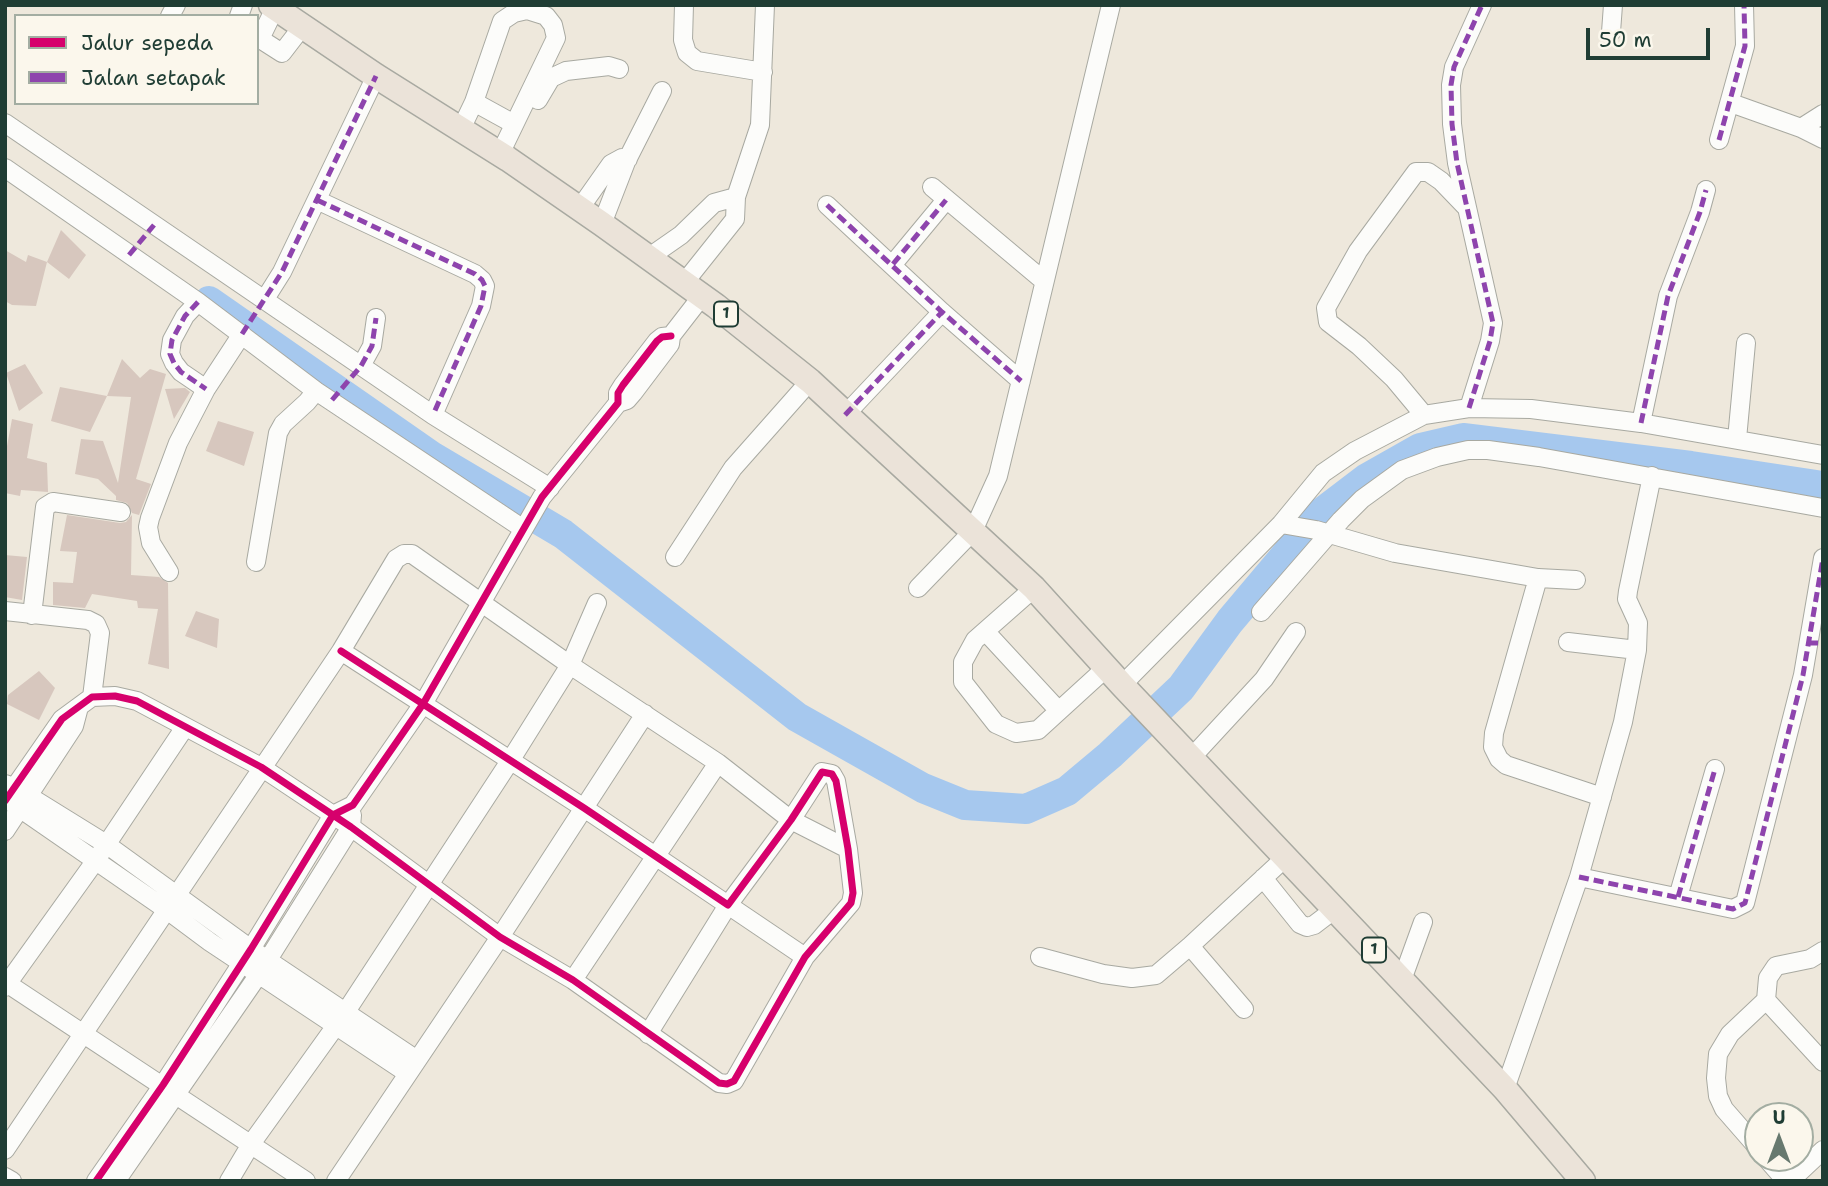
<!DOCTYPE html>
<html>
<head>
<meta charset="utf-8">
<style>
  body { margin:0 }
  #map { position:relative; width:1828px; height:1186px; overflow:hidden; background:#eee8dc; font-family:"Shantell Sans",sans-serif }
  canvas { display:block }
  .frame { position:absolute; inset:0; border:7px solid #1f3d34; pointer-events:none }
  .legend { position:absolute; left:14px; top:14px; width:245px; height:91px; box-sizing:border-box; background:#fbf7ec; border:2px solid #a3ada2; margin:0; padding:9px 12px; list-style:none; font-size:21px; color:#1f3d34 }
  .legend li { display:flex; align-items:center; gap:14px; height:35px }
  .legend b { width:35px; border:2px solid #a3ada2 }
  .north { position:absolute; left:1744px; top:1102px; width:70px; height:70px; box-sizing:border-box; background:#fbf7ec; border:2px solid #a3ada2; border-radius:50%; rotate:0deg; font-size:19px; font-weight:700; line-height:28px; text-align:center; color:#1f3d34 }
  .north::after { content:''; display:block; margin:auto; width:24px; height:32px; background:#67796f; clip-path:polygon(50% 0,100% 100%,50% 72%,0 100%) }
  .scale { position:absolute; left:1586px; top:28px; width:124px; height:32px; box-sizing:border-box; border:4px solid #1f3d34; border-top:0; padding-left:9px; font-size:21px; line-height:24px; white-space:nowrap; color:#1f3d34; -webkit-text-stroke:5px #fbf7ec; paint-order:stroke }
</style>
</head>
<body>
<div id="map">
<canvas width="1828" height="1186"></canvas>
<div class="frame"></div>
<ul class="legend">
<li><b style="height:9px;background:#d6006c"></b>Jalur sepeda</li>
<li><b style="height:9px;background:#8e44ad"></b>Jalan setapak</li>
</ul>
<div class="north">U</div>
<div class="scale">50 m</div>
</div>
<script>
const ctx = document.querySelector('canvas').getContext('2d');
ctx.lineJoin = 'round';
function toPath(rows) {
  const path = new Path2D();
  for (const r of rows) {
    path.moveTo(r[0], r[1]);
    for (let i = 2; i < r.length; i += 2) path.lineTo(r[i], r[i + 1]);
  }
  return path;
}
function stroke(path, color, width, dash) {
  ctx.strokeStyle = color;
  ctx.lineWidth = width;
  ctx.lineCap = dash ? 'butt' : 'round';
  ctx.setLineDash(dash || []);
  ctx.stroke(path);
}
function paint(path, color) {
  ctx.fillStyle = color;
  ctx.fill(path, 'evenodd');
}
function write(font, color, halo, rows, align = 'center') {
  ctx.font = font + ' "Shantell Sans",sans-serif';
  ctx.lineWidth = 5;
  ctx.setLineDash([]);
  ctx.textBaseline = 'middle';
  ctx.strokeStyle = halo;
  ctx.fillStyle = color;
  for (const [text, x, y, turn = 0] of rows) {
    ctx.save();
    ctx.translate(x, y);
    ctx.rotate((+turn || 0) * Math.PI / 180);
    ctx.textAlign = isNaN(turn) ? turn : align;
    if (halo) ctx.strokeText(text, 0, 0);
    ctx.fillText(text, 0, 0);
    ctx.restore();
  }
}
const river = toPath([
  [209,301,433,457,563,534,797,717,923,788,965,805,1026,809,1067,791,1110,755,1181,688,1230,621,1321,513,1367,478,1420,448,1463,438,1691,466,1823,486]
]);
const building = toPath([
  [61,230,86,255,69,279,47,262],
  [5,250,26,262,28,255,47,262,36,306,12,305,5,301],
  [122,359,140,378,150,369,166,374,136,479,151,484,139,515,132,513,127,503,116,500,116,496,98,479,75,474,81,439,103,441,118,483,131,397,107,396],
  [25,364,43,393,19,411,6,373],
  [60,387,107,396,90,432,51,421],
  [185,388,190,392,174,419,165,389],
  [12,419,33,424,27,458,47,463,48,492,21,490,20,496,5,493,5,457],
  [218,421,254,432,244,466,206,451],
  [67,515,120,523,126,522,132,515,131,575,159,577,168,583,169,669,148,664,158,609,138,608,137,601,92,594,85,608,53,605,53,582,73,583,77,552,60,551],
  [5,555,27,557,22,600,5,597],
  [196,611,219,619,217,648,185,636],
  [39,671,55,688,39,720,7,704,8,695]
]);
const minor = toPath([
  [684,5,683,40,687,53,697,61,763,72],
  [170,16,176,5],
  [239,16,243,5],
  [1611,32,1613,5],
  [257,37,282,53,302,27],
  [260,39,275,8],
  [538,100,551,78,566,71,609,66,619,69],
  [474,102,514,124],
  [1731,103,1801,128,1823,114],
  [5,123,433,415,550,488],
  [1801,128,1823,139],
  [461,129,474,102,502,21,514,13,527,10,546,16,553,25,556,38,500,154],
  [1719,140,1745,46,1744,5],
  [5,168,198,302,316,391,522,528],
  [932,187,1044,281],
  [317,200,475,274,482,280,485,286,481,306,433,415],
  [827,205,942,312,1021,381],
  [580,208,611,164,622,158,628,159],
  [602,224,626,162,662,91],
  [648,258,681,235,714,203,736,197],
  [893,264,946,200],
  [684,283,735,219,736,197,760,125,765,5],
  [265,299,282,272,376,76],
  [198,302,185,316,172,340,170,354,174,363,181,372,206,389],
  [361,366,372,346,376,318],
  [618,403,627,400,633,393,670,344,671,336,702,296],
  [1469,408,1490,341,1493,323,1457,163,1452,124,1451,85,1454,67,1482,5],
  [845,415,942,312],
  [1424,415,1394,379,1359,346,1328,322,1326,308,1358,251,1416,172,1428,172,1441,181,1467,208],
  [1641,423,1668,296,1700,212,1706,190],
  [1737,439,1746,343],
  [1281,524,1316,530,1395,553,1538,578,1576,580],
  [675,557,733,468,810,381],
  [256,562,278,433,283,424,307,402,316,391],
  [169,572,151,543,148,527,150,518,178,443,206,389,242,334],
  [1538,578,1494,733,1493,747,1499,759,1506,765,1602,797],
  [918,588,973,531,998,476,1111,5],
  [1034,588,975,640,963,662,963,682,996,724,1016,733,1038,730,1106,668],
  [5,611,88,620,96,624,100,633,92,697],
  [1261,612,1341,520,1362,499,1402,470,1437,457,1468,450,1488,450,1539,457,1823,508],
  [32,615,45,507,53,502,121,512],
  [985,631,1059,711],
  [1568,642,1637,650],
  [1122,685,1281,524,1323,473,1355,451,1424,415,1469,408,1531,409,1641,423,1823,455],
  [1192,757,1264,679,1296,632],
  [5,784,14,787,106,844,251,949,417,1060],
  [5,798,167,910,210,942,407,1073],
  [5,801,62,719,92,697,115,696,137,701,261,767,351,827,500,937,573,980,719,1083,727,1084,734,1081,805,957,851,903,853,893,848,849,836,781,832,774,822,772,791,820,728,905,584,808,341,651],
  [5,831,74,726,79,707],
  [1579,877,1733,909,1745,903,1803,675,1823,558],
  [1263,878,1300,924,1307,927,1314,925,1335,909],
  [1678,897,1715,769],
  [1190,946,1244,1009],
  [1040,957,1103,974,1132,978,1156,975,1190,946,1286,857],
  [573,980,718,763],
  [1402,980,1423,922],
  [5,982,306,1181],
  [5,987,96,860,185,727],
  [1766,1000,1823,1062],
  [648,1034,728,905,805,957],
  [1505,1089,1579,877,1623,722,1637,650,1638,623,1627,599,1628,591,1652,476],
  [1758,1148,1724,1109,1718,1096,1716,1078,1718,1054,1730,1034,1766,1000,1768,978,1776,966,1810,959,1823,951],
  [5,1150,341,651,396,559,404,554,412,554,570,665,718,763,791,820,848,849],
  [1766,1158,1786,1181],
  [5,1177,12,1181],
  [96,1181,163,1085,251,949,333,815,353,805,423,704,542,497,618,403,618,393,623,385,657,341,662,337,671,336],
  [116,1181,259,974,351,827,352,815],
  [229,1181,251,1144,345,1013,510,761,570,665,597,603],
  [336,1181,500,937,645,714],
  [1790,1181,1823,1150]
]);
const highway = toPath([
  [271,5,376,76,508,159,602,224,716,306,810,381,1034,588,1122,685,1505,1089,1583,1181]
]);
const quiet = toPath([
  [1719,140,1745,46,1744,5],
  [317,200,475,274,482,280,485,286,481,306,433,415],
  [827,205,942,312,1021,381],
  [129,255,154,225],
  [893,264,946,200],
  [198,302,185,316,172,340,170,354,174,363,181,372,206,389],
  [242,334,282,272,376,76],
  [332,400,361,366,372,346,376,318],
  [1469,408,1490,341,1493,323,1457,163,1452,124,1451,85,1454,67,1482,5],
  [845,415,942,312],
  [1641,423,1668,296,1700,212,1706,190],
  [1808,643,1823,643],
  [1579,877,1733,909,1745,903,1803,675,1823,558],
  [1678,897,1715,769]
]);
const cycleway = toPath([
  [5,801,62,719,92,697,115,696,137,701,261,767,351,827,500,937,573,980,719,1083,727,1084,734,1081,805,957,851,903,853,893,848,849,836,781,832,774,822,772,791,820,728,905,584,808,341,651],
  [96,1181,163,1085,251,949,333,815,353,805,423,704,542,497,618,403,618,393,623,385,657,341,662,337,671,336]
]);
const shields = [
  [726,314,24],
  [1374,950,24]
];
const shieldNames = [
  ["1",726,314],
  ["1",1374,950]
];
stroke(river, '#a6c8ee', 30);
paint(building, '#d7c7be');
stroke(minor, '#a8a9a1', 20);
stroke(highway, '#a8a9a1', 27);
stroke(minor, '#fcfcfa', 18);
stroke(highway, '#ebe3d9', 24);
stroke(quiet, '#8e44ad', 5, [10, 5]);
stroke(cycleway, '#d6006c', 7);
for (const [x, y, w] of shields) {
  const box = new Path2D();
  box.roundRect(x - w / 2, y - 12.5, w, 25, 5);
  ctx.fillStyle = '#fbf7ec';
  ctx.fill(box);
  stroke(box, '#1f3d34', 2);
}
write('bold 16px', '#1f3d34', null, shieldNames);
</script>
</body>
</html>
